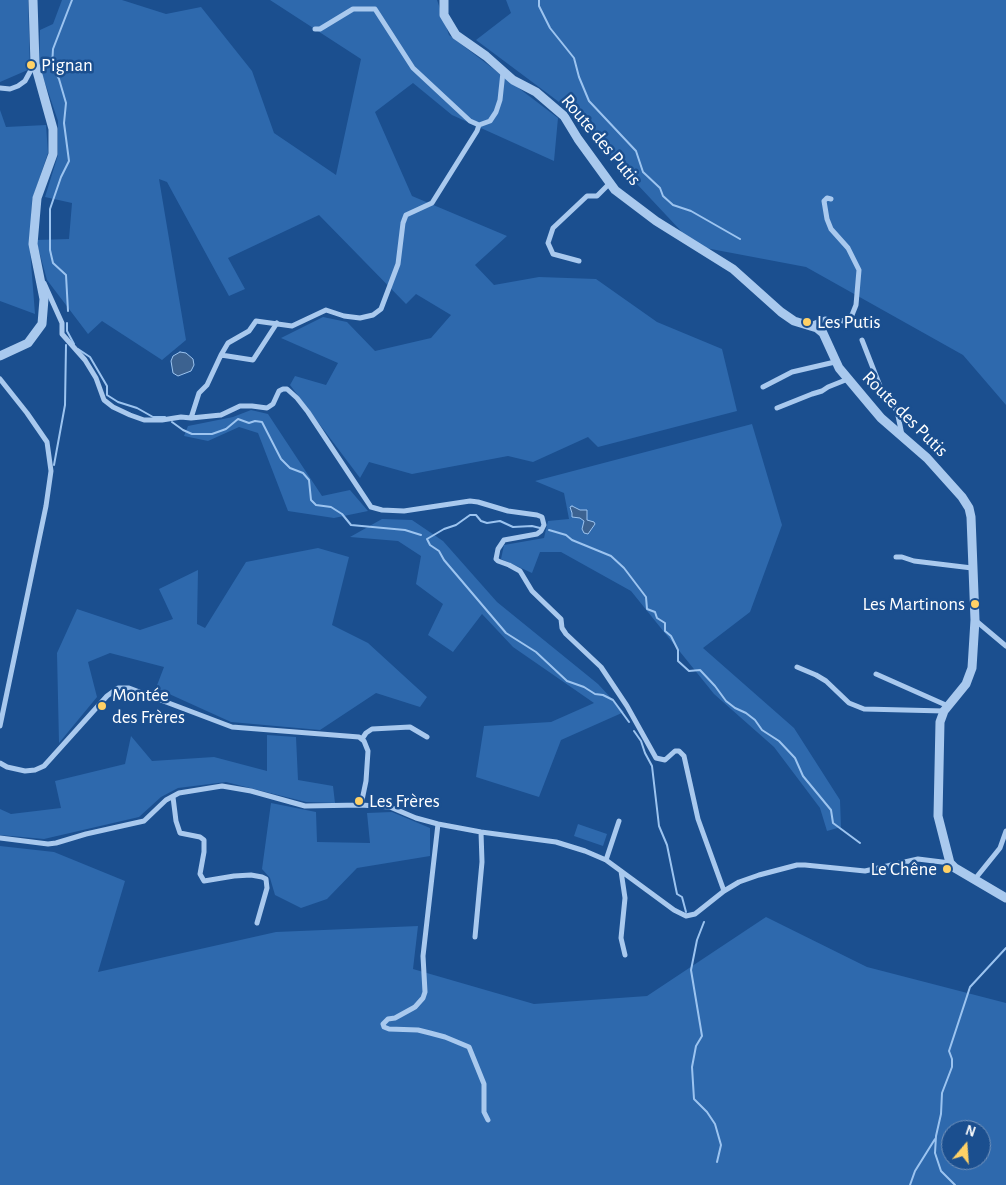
<!DOCTYPE html>
<html>
<head>
<meta charset="utf-8">
<style>
  body { margin:0 }
  #map { position:relative; width:1006px; height:1185px; overflow:hidden; background:#1b4f8f; font-family:"Alegreya Sans",sans-serif }
  canvas { display:block }
  .north { position:absolute; left:941px; top:1120px; width:50px; height:50px; box-sizing:border-box; background:#1b4f8f; border:1px solid #7695bc; border-radius:50%; rotate:18deg; font-size:14px; font-weight:700; line-height:20px; text-align:center; color:#fff }
  .north::after { content:''; display:block; margin:auto; width:18px; height:22px; background:#ffd166; clip-path:polygon(50% 0,100% 100%,50% 72%,0 100%) }
</style>
</head>
<body>
<div id="map">
<canvas width="1006" height="1185"></canvas>
<div class="north">N</div>
</div>
<script>
const ctx = document.querySelector('canvas').getContext('2d');
ctx.lineJoin = 'round';
function paint(path, color) {
  ctx.fillStyle = color;
  ctx.fill(path, 'evenodd');
}
function toPath(rows) {
  const path = new Path2D();
  for (const r of rows) {
    path.moveTo(r[0], r[1]);
    for (let i = 2; i < r.length; i += 2) path.lineTo(r[i], r[i + 1]);
  }
  return path;
}
function stroke(path, color, width, dash) {
  ctx.strokeStyle = color;
  ctx.lineWidth = width;
  ctx.lineCap = dash ? 'butt' : 'round';
  ctx.setLineDash(dash || []);
  ctx.stroke(path);
}
function write(font, color, halo, rows, align = 'center') {
  ctx.font = font + ' "Alegreya Sans",sans-serif';
  ctx.lineWidth = 5;
  ctx.setLineDash([]);
  ctx.textBaseline = 'middle';
  ctx.strokeStyle = halo;
  ctx.fillStyle = color;
  for (const [text, x, y, turn = 0] of rows) {
    ctx.save();
    ctx.translate(x, y);
    ctx.rotate((+turn || 0) * Math.PI / 180);
    ctx.textAlign = isNaN(turn) ? turn : align;
    if (halo) ctx.strokeText(text, 0, 0);
    ctx.fillText(text, 0, 0);
    ctx.restore();
  }
}
const green = toPath([
  [0,0,28,0,30,69,0,82],
  [62,0,122,0,166,14,201,7,252,71,274,133,336,175,361,59,270,0,437,0,449,35,558,118,554,161,452,115,413,83,375,112,412,196,507,236,475,265,494,285,539,277,596,279,657,322,722,349,737,411,598,447,588,437,533,462,508,456,412,474,369,462,360,478,290,385,295,376,326,385,338,363,281,338,323,317,347,322,375,351,431,338,451,315,416,294,406,304,319,215,228,258,245,289,229,296,167,182,159,179,186,340,162,360,102,321,88,334,47,280,36,240,69,239,72,203,45,197,58,155,58,121,39,65,40,30,53,24],
  [506,0,1006,0,1006,405,963,355,806,267,695,246,563,105,476,40,511,13],
  [0,110,6,127,46,125,48,153,32,200,30,250,35,314,0,301],
  [251,410,268,414,322,496,350,490,368,511,334,518,288,511,258,433,239,427,208,441,184,436,188,426,233,417],
  [752,424,782,525,750,612,703,648,794,728,840,800,841,827,827,831,820,808,774,747,714,694,631,591,561,552,540,552,532,573,501,559,504,545,544,538,548,521,569,519,564,493,535,481],
  [382,519,412,520,443,541,497,602,598,684,624,712,561,740,539,797,476,777,484,726,551,722,594,703,513,647,482,614,453,652,428,635,443,604,416,584,421,556,398,541,350,537],
  [318,548,349,557,332,625,368,643,427,697,420,707,376,693,320,730,231,722,156,688,164,667,110,653,88,662,97,697,59,743,57,653,77,609,140,630,173,619,159,589,198,570,197,624,205,628,246,562],
  [267,735,296,737,298,780,333,786,335,803,306,802,226,782,178,788,161,797,139,817,44,839,0,835,0,809,11,814,61,808,55,781,125,764,131,736,152,761,214,757,267,771],
  [271,803,316,812,317,842,370,843,367,813,392,812,430,828,430,856,357,868,327,899,301,908,275,895,270,878,262,869],
  [578,824,607,834,603,846,574,836],
  [0,846,54,852,125,881,98,972,276,932,418,926,413,969,534,1004,647,996,766,917,867,967,1006,1003,1006,1185,0,1185],
  [951,1130,981,1130,981,1160,951,1160]
]);
const water = toPath([
  [180,352,186,353,193,359,194,365,191,371,178,376,173,373,171,361,173,356,180,352],
  [572,506,580,510,587,510,587,520,594,522,595,524,588,534,584,533,582,529,584,521,580,518,572,517,572,513,570,507,572,506]
]);
const stream = toPath([
  [539,0,539,6,550,28,574,58,579,77,589,101,636,151,643,172,660,188,663,196,673,205,691,211,740,239],
  [68,311,66,275,53,263,50,250,50,209,61,177,69,161,64,123,66,103,59,79,52,66,53,49,72,0],
  [67,323,67,331,74,344],
  [78,349,90,357,107,386,107,395,118,402,137,408,153,417,165,417],
  [172,422,183,430,192,434,212,434,226,429,238,419,249,423,255,421,262,422,281,459,290,468,303,473,309,480,311,500,316,505,331,507,342,514,351,525,405,530,421,535],
  [54,465,65,405,66,345],
  [540,528,532,526,513,527,500,521,487,523,481,521,476,515,470,515,456,525,444,529,427,539,430,545,439,551,444,560,506,633,536,652,567,681,584,687,595,694,603,695,613,700,629,722],
  [549,530,566,535,572,540,611,556,624,568,646,597,647,609,655,612,657,618,665,623,665,631,671,636,678,650,678,661,689,671,700,670,715,686,726,701,735,708,746,713,755,720,762,730,779,741,795,758,803,776,831,810,833,823,860,843],
  [634,731,641,741,645,753,652,766,659,826,667,845,677,894,682,897,686,912],
  [704,922,697,940,691,970,702,1036,696,1046,692,1067,694,1099,707,1112,715,1124,721,1145,717,1162],
  [910,1185,915,1171,935,1139],
  [955,1185,941,1171,935,1153,936,1136,941,1114,942,1093,952,1067,952,1059,949,1051,970,987,1006,948]
]);
const minor = toPath([
  [315,29,320,29,353,9,375,9,413,68,470,121,479,125],
  [0,88,10,89,18,86,25,81,31,70,36,67],
  [579,261,553,254,548,243,553,228,587,196,597,196,610,183],
  [44,283,62,323,62,334,85,360,96,378,104,400,113,407,130,415,144,420,162,420,181,417,191,418,221,415,240,406,252,406,267,408,273,404,279,391,283,389,287,389,297,398,308,412,371,507,382,510,404,511,470,501,478,502,508,511,537,515,542,517,544,525,541,531,537,534,504,540,498,549,496,559,498,561,509,565,520,571,532,591,561,619,562,628,566,634,601,667,627,706,656,758,665,760,675,751,679,751,684,756,698,819,724,891],
  [810,325,825,319,838,322,845,320,852,315,856,305,859,270,848,248,831,229,827,219,824,201,827,198,831,199],
  [862,340,880,386,897,411,902,435],
  [221,355,253,360,277,323],
  [0,379,27,413,47,442,51,471,46,506,0,726],
  [763,387,792,372,835,362],
  [777,408,812,394,822,391,828,387,848,379],
  [191,418,199,393,207,385,221,355,228,343,249,331,256,321,292,326,326,310,344,316,360,318,373,315,381,309,398,264,403,223,406,215,432,203,477,131,479,125,490,121,496,112,500,100,503,72],
  [896,557,902,557,914,561,972,568],
  [975,620,1006,646],
  [797,667,816,675,826,681,849,703,864,709,944,711],
  [876,674,948,706],
  [362,739,366,733,372,729,410,727,427,737],
  [0,763,7,767,25,771,35,770,44,766,107,696,118,688,129,688,232,727,359,737,364,741,368,751,366,781,361,805],
  [173,797,176,821,180,833,200,837,204,840,204,852,200,874,204,881,234,876,251,875,262,877,266,879,267,888,257,923],
  [438,824,423,956,425,992,423,998,415,1007,395,1018,388,1019,383,1024,384,1027,389,1029,418,1030,430,1033,445,1037,469,1047,484,1084,484,1112,488,1120],
  [0,838,48,844,56,843,86,834,144,821,166,800,179,793,222,786,251,791,305,806,361,805,390,807,416,818,438,824,481,832,556,842,585,851,606,860,674,910,686,916,695,914,724,891,739,882,759,875,797,865,805,865,865,871,918,859,950,863],
  [606,860,619,821],
  [621,871,625,898,621,938,625,955],
  [975,879,1000,848,1006,831],
  [475,937,482,862,481,832]
]);
const tertiary = toPath([
  [444,0,444,15,456,35,486,56,513,80,536,92,564,116,578,139,615,190,656,221,733,269,781,312,794,321,817,328,823,333,839,368,870,405,881,418,927,458,962,497,969,508,971,517,975,620,972,668,966,684,944,711,940,722,938,816,950,863,955,868,1006,898],
  [0,356,28,343,42,324,44,299,33,244,37,198,53,154,53,129,35,64,33,0]
]);
const markers = [
  [31,65,5,"#ffd166"],
  [807,322,5,"#ffd166"],
  [975,604,5,"#ffd166"],
  [102,706,5,"#ffd166"],
  [359,801,5,"#ffd166"],
  [947,869,5,"#ffd166"]
];
const poiNames = [
  ["Pignan",41,65],
  ["Les Putis",817,322],
  ["Les Martinons",965,604,"right"],
  ["Montée",112,695],
  ["des Frères",112,717],
  ["Les Frères",369,801],
  ["Le Chêne",937,869,"right"]
];
const streetNames = [
  ["Route des Putis",601,140,50],
  ["Route des Putis",905,414,45]
];
paint(green, '#2e69ad');
paint(water, '#3c6290');
stroke(water, '#9cc4f0', 1);
stroke(stream, '#9cc4f0', 2);
stroke(minor, '#a9c9ee', 5);
stroke(tertiary, '#a9c9ee', 9);
for (const [x, y, r, color] of markers) {
  const dot = new Path2D();
  dot.arc(x, y, r, 0, 2 * Math.PI);
  ctx.fillStyle = color;
  ctx.fill(dot);
  stroke(dot, '#1b4f8f', 2);
}
write('19px', '#fff', '#1b4f8f', poiNames, 'left');
write('19px', '#fff', '#1b4f8f', streetNames);
</script>
</body>
</html>
